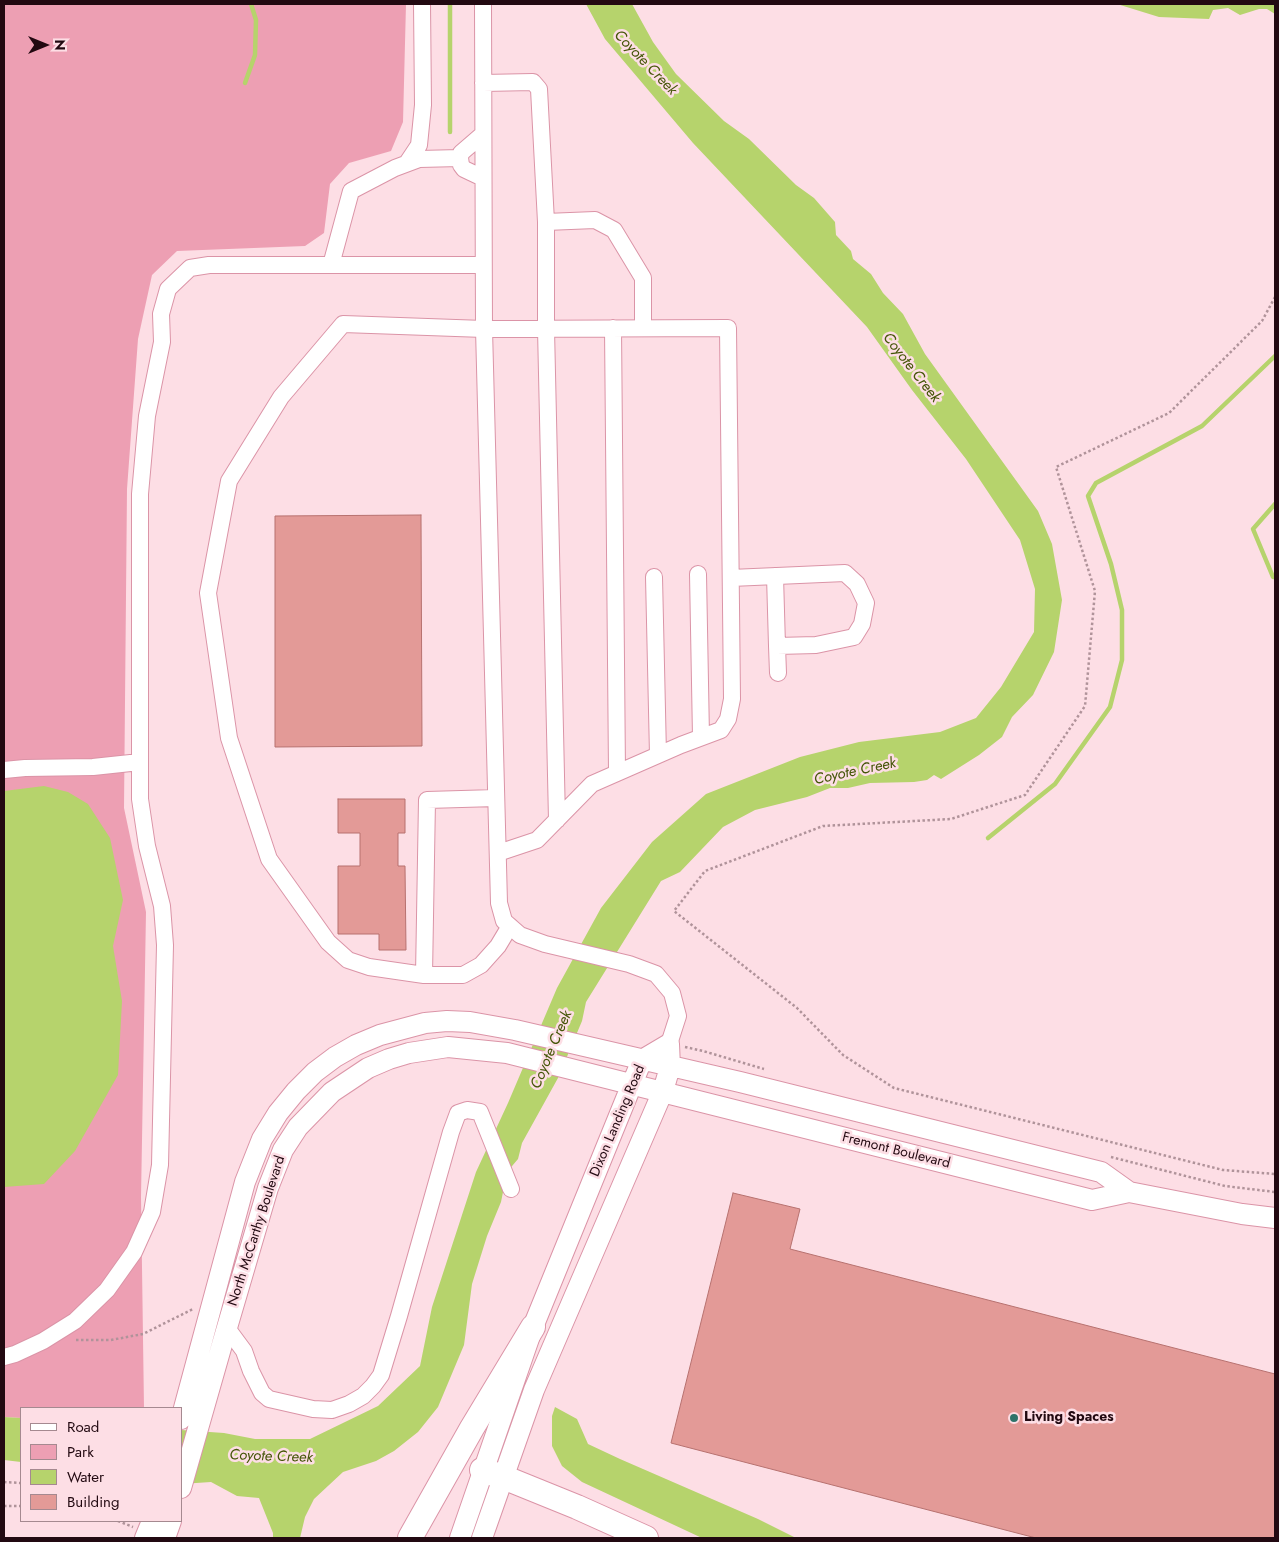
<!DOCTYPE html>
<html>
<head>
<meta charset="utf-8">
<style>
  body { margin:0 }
  #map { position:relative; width:1279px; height:1542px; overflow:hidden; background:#fddee5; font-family:Jost,sans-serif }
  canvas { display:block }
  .frame { position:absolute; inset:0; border:5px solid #220911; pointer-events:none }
  .legend { position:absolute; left:20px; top:1407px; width:162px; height:115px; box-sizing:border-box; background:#fddee5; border:1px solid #a58990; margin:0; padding:6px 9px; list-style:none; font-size:15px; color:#220911 }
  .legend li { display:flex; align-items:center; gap:10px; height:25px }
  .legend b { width:25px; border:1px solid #a58990 }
  .north { position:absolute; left:20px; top:20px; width:50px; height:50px; -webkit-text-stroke:4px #fddee5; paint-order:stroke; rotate:90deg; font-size:14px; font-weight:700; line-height:20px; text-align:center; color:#220911 }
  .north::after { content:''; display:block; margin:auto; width:18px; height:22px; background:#220911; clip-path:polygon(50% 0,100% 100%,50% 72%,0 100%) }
</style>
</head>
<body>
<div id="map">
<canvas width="1279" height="1542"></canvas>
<div class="frame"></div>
<ul class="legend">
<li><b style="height:6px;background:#fff"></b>Road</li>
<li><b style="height:14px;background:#ed9fb3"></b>Park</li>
<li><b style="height:14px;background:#b6d36c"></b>Water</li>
<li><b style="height:14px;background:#e39a97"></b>Building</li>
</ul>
<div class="north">N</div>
</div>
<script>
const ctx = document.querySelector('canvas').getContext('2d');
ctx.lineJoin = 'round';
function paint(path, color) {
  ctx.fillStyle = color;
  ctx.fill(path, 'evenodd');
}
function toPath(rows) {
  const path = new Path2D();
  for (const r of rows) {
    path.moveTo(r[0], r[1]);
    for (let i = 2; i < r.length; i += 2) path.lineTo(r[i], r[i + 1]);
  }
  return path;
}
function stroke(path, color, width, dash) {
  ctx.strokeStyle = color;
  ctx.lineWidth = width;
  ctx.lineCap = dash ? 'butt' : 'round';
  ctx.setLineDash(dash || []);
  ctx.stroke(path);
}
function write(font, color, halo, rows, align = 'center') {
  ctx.font = font + ' Jost,sans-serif';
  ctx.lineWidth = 5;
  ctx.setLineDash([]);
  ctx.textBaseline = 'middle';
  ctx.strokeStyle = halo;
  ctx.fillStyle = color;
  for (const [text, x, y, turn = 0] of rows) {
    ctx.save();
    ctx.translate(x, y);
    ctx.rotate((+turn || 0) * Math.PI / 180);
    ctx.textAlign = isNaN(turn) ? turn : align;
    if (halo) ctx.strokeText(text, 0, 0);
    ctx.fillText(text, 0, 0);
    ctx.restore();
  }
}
const green = toPath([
  [4,4,406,4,403,122,391,151,349,163,330,184,324,233,305,246,177,251,152,275,138,339,127,489,124,808,146,912,141,1197,144,1408,21,1408,21,1418,4,1417]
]);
const water = toPath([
  [586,4,632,4,653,42,676,74,724,121,749,139,796,185,814,198,835,222,836,235,851,251,853,259,871,274,883,293,903,314,925,354,1038,511,1052,544,1062,600,1054,652,1033,695,1012,717,1002,737,979,755,941,779,934,775,927,780,914,782,870,783,848,788,830,788,807,797,755,810,723,827,680,872,661,881,586,1002,582,1021,558,1078,522,1143,518,1159,507,1172,501,1202,487,1236,472,1284,464,1345,438,1407,418,1432,394,1451,376,1461,343,1472,314,1499,305,1517,300,1538,273,1538,273,1533,259,1498,237,1496,211,1482,181,1484,181,1430,224,1433,255,1439,310,1439,378,1406,420,1366,432,1307,476,1172,508,1103,557,988,601,908,652,842,706,794,800,757,859,742,940,732,976,718,1001,687,1034,632,1035,589,1020,540,966,459,912,390,867,327,693,143,605,39],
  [1117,4,1275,4,1275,14,1267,9,1259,9,1240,15,1228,8,1213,10,1209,19,1159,17],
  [44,786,68,792,88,804,110,838,123,900,113,946,122,1001,118,1075,75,1151,44,1184,4,1187,4,791],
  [555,1407,577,1419,588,1444,620,1459,758,1519,796,1538,702,1538,582,1482,562,1466,552,1446,552,1416],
  [4,1417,21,1418,21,1462,4,1460]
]);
const stream = toPath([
  [245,83,255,55,256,20,251,4],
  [450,132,450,4],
  [1275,504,1253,529,1273,577,1275,577],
  [988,838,1055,784,1110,707,1122,660,1122,610,1111,564,1088,496,1096,483,1202,426,1275,356]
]);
const building = toPath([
  [421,515,422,746,275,747,275,516,421,515],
  [338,799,405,799,405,833,398,833,398,866,405,866,406,950,379,950,379,934,338,934,338,866,360,866,360,833,338,833,338,799],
  [733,1193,800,1209,790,1249,1275,1374,1275,1538,1036,1538,671,1443,733,1193]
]);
const path = toPath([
  [1275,297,1262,321,1169,413,1056,467,1095,591,1085,706,1025,795,951,819,823,826,705,871,674,911,797,1008,843,1055,894,1088,1223,1170,1275,1174],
  [685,1047,703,1051,764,1069],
  [1111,1157,1225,1186,1275,1192],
  [76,1340,111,1340,143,1334,193,1309],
  [4,1482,21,1483],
  [4,1506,21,1506],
  [118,1521,133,1527]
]);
const minor = toPath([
  [483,4,484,329,499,903,504,921,520,935,545,944,629,964,656,974,672,993,678,1016,669,1044],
  [483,83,533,82,539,89,546,222,595,220,614,230,643,278,643,328],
  [483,134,461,153,460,158,461,165,464,169,483,178],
  [407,163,419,145,423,105,422,4],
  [546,222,546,329,557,820],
  [331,265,351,191,395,168,419,159,460,158],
  [613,328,617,773],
  [698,574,701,737],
  [654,577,658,755],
  [731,578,845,573,857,584,866,603,862,624,854,637,816,645,777,646,775,576],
  [777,646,778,673],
  [4,770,25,768,93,767,140,762],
  [498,853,537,840,592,784,681,745,721,730,728,719,732,699,728,328,484,329,343,324,281,397,229,481,208,593,229,738,269,859,328,942,348,960,369,967,424,975,463,975,481,965,498,946,510,926],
  [424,975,427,800,496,798],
  [227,1328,244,1351,251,1371,262,1393,269,1399,313,1409,332,1410,349,1404,363,1396,373,1386,381,1375,399,1316,451,1132,458,1113,467,1110,480,1112,511,1189],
  [4,1357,15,1354,43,1341,75,1321,107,1290,134,1252,152,1212,160,1165,165,945,162,906,147,846,140,799,140,494,147,416,162,342,161,314,168,289,190,268,209,265,483,265]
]);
const major = toPath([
  [181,1419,245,1182,262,1139,278,1113,296,1091,315,1072,335,1057,356,1045,380,1035,425,1023,447,1021,470,1022,515,1030,740,1082,1101,1172,1129,1192,1242,1214,1275,1218],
  [181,1488,221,1348,268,1188,283,1150,298,1127,332,1092,368,1068,389,1059,409,1053,448,1047,507,1053,1092,1200,1129,1192],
  [145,1538,152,1521],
  [165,1538,171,1521],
  [460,1538,533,1327,632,1084,642,1060,669,1044,670,1067,663,1091,534,1390,482,1538]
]);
const highway = toPath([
  [482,1470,503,1477,577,1507,646,1538],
  [410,1538,472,1428,533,1327]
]);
const markers = [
  [1014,1418,5,"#2d7369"]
];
const streetNames = [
  ["Dixon Landing Road",618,1121,-67],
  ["Fremont Boulevard",896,1151,14],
  ["North McCarthy Boulevard",257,1231,-72]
];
const poiNames = [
  ["Living Spaces",1024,1418]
];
const waterNames = [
  ["Coyote Creek",645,63,46],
  ["Coyote Creek",911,368,52],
  ["Coyote Creek",855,772,-12],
  ["Coyote Creek",552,1050,-67],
  ["Coyote Creek",271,1457,2]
];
paint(green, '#ed9fb3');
paint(water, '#b6d36c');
stroke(stream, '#b6d36c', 4.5);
paint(building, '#e39a97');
stroke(building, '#b7716f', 1);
stroke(minor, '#db94a7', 18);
stroke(major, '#db94a7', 22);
stroke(highway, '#db94a7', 26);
stroke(path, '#b0939a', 2.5, [2.5, 2.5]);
stroke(minor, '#fff', 16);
stroke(major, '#fff', 20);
stroke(highway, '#fff', 24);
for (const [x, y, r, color] of markers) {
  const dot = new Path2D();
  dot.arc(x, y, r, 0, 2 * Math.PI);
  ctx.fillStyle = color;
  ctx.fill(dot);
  stroke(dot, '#fddee5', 2);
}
write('14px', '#220911', '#fddee5', streetNames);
write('bold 14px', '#220911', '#fddee5', poiNames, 'left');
write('italic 15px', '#455608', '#fddee5', waterNames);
</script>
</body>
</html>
